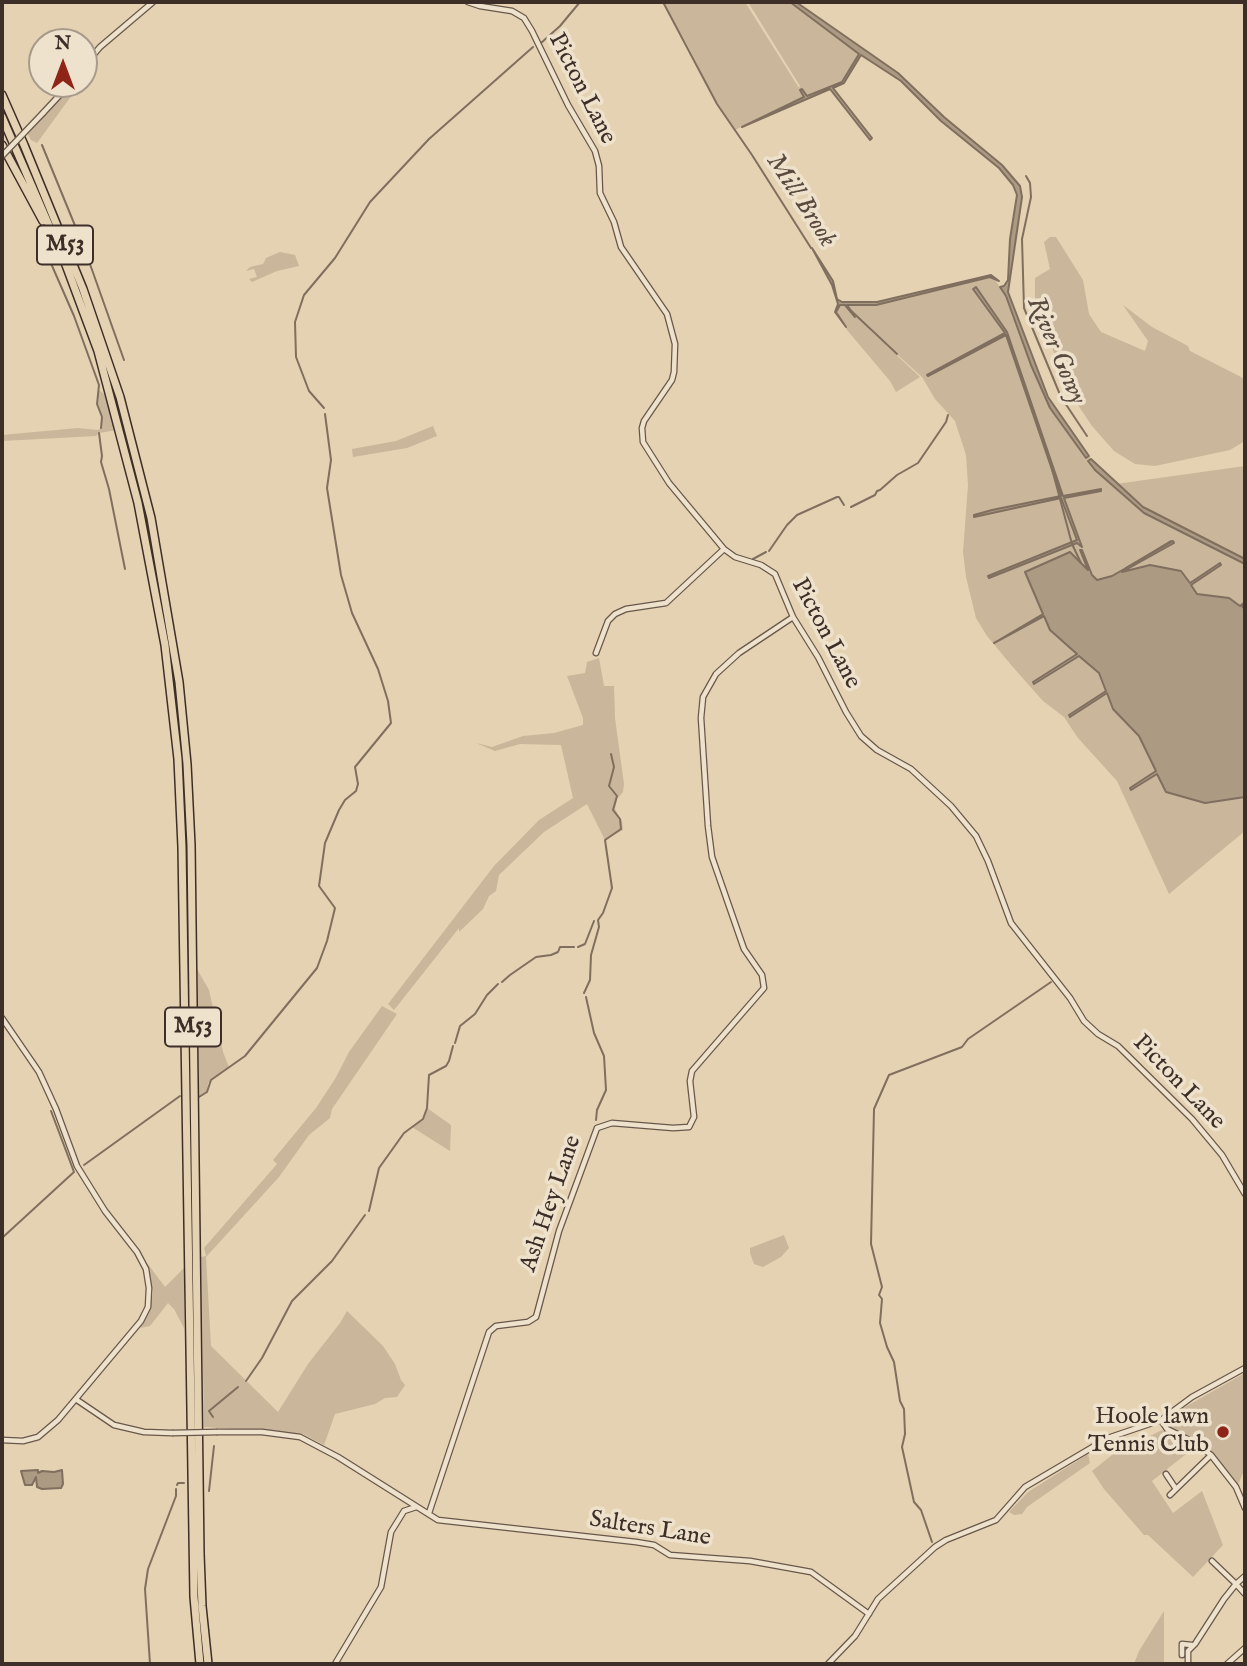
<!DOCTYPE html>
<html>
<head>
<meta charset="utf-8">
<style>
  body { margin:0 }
  #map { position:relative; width:1247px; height:1666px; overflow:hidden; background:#e5d2b2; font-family:"IM FELL English",serif }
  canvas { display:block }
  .frame { position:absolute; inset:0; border:4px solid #3e2e28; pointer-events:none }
  .north { position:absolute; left:28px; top:28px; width:70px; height:70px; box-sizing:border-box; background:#eee2cd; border:2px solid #a89a8b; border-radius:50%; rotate:0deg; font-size:19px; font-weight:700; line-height:28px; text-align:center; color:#3e2e28 }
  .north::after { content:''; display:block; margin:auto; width:24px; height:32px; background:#8f2418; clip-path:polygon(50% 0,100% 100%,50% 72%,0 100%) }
</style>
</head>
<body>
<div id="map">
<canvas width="1247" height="1666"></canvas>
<div class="frame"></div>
<div class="north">N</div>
</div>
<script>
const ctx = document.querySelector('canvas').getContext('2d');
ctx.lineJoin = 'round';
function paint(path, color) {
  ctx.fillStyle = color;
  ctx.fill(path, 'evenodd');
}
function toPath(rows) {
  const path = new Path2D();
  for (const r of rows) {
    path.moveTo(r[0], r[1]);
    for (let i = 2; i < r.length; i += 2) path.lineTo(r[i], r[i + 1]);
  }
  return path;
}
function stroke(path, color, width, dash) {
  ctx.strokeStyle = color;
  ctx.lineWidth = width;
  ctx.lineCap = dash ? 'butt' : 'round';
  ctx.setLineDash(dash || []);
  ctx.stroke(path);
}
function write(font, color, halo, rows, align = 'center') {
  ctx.font = font + ' "IM FELL English",serif';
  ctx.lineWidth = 7;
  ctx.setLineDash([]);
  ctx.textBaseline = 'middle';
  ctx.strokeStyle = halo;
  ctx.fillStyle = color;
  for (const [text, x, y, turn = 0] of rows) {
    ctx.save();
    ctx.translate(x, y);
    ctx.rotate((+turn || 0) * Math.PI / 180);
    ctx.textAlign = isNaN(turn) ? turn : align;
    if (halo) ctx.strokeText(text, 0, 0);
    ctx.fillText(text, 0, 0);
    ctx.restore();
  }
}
const green = toPath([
  [663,2,745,2,799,88,800,86,748,2,790,2,860,53,842,82,806,96,802,89,800,90,804,97,735,130,714,98,688,46],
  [73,84,80,84,37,143,31,140,28,134],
  [1050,237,1056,237,1083,280,1089,314,1101,332,1145,351,1148,341,1123,305,1152,327,1188,346,1190,351,1245,379,1245,441,1230,450,1155,466,1135,464,1114,451,1092,426,1072,396,1048,338,1035,317,1035,278,1050,269,1044,242],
  [280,252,295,255,299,266,277,271,252,282,249,279,257,277,254,269,246,271,250,267,263,264,266,258],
  [993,277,1006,296,1031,365,1050,408,1085,458,1089,456,1091,459,1088,461,1092,466,1150,517,1245,564,1245,602,1170,649,1137,620,1221,566,1220,563,1033,682,1035,684,1090,648,1135,673,1070,714,1071,716,1245,604,1245,713,1130,788,1245,719,1245,831,1169,894,1117,781,1078,738,1064,717,1043,701,1012,666,987,636,976,618,966,577,963,552,968,485,966,455,955,421,935,399,922,377,857,318,920,377,896,392,890,381,847,330,836,310,840,305,876,305],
  [973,288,976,288,1007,332,1063,496,1100,489,1064,498,1081,547,1078,543,989,578,989,576,1077,541,1062,498,974,517,974,515,992,510,1061,496,1006,334,927,375,1005,333],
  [99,390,104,394,117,430,99,433,96,436,2,441,2,435,78,428,98,430,101,428,102,417,97,404],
  [433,426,437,436,407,448,353,457,352,449,396,441],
  [1245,466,1245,559,1155,515,1116,484],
  [599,658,604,686,614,686,615,718,624,784,623,792,617,799,615,809,622,821,623,830,605,840,587,804,544,832,499,875,496,891,489,896,483,909,459,932,459,928,394,1010,388,1004,494,866,539,820,573,798,561,745,520,744,495,751,476,743,492,747,523,736,554,733,583,725,583,718,567,676,585,673,587,662],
  [197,969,209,990,223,1052,229,1067,208,1083,207,1092,199,1097],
  [382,1006,397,1014,332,1109,330,1118,309,1135,279,1177,206,1257,211,1346,278,1412,308,1364,340,1323,347,1311,383,1346,395,1364,401,1380,405,1385,397,1397,385,1398,375,1404,335,1414,324,1445,303,1434,204,1427,201,1257,206,1256,204,1248,277,1164,273,1160,316,1108,335,1079,349,1052],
  [427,1108,451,1125,450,1151,412,1127,423,1119],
  [784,1235,789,1248,781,1257,763,1267,754,1264,750,1253,750,1248],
  [147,1263,165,1287,184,1268,184,1328,174,1309,168,1303,150,1326,140,1328,149,1311,153,1293],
  [1245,1373,1245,1468,1238,1485,1211,1451,1194,1438,1170,1427,1168,1419,1171,1415],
  [1162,1430,1195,1447,1152,1481,1173,1513,1202,1491,1223,1545,1193,1577,1148,1535,1144,1535,1104,1489,1092,1471,1112,1455],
  [1088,1454,1090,1463,1027,1507,1022,1514,1014,1515,1009,1512,1028,1492],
  [1164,1611,1164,1664,1134,1664,1139,1651]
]);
const water = toPath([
  [790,2,796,2,898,73,944,117,1002,165,1020,186,1022,197,1008,292,1048,397,1089,456,1086,458,1050,408,1031,365,1006,296,1000,287,1004,286,1008,280,1010,239,1017,195,1013,185,999,168,941,121,901,81,861,55,844,83,833,88,872,138,870,140,830,89,742,127,804,97,800,90,802,89,807,96,842,82,859,54,790,2],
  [812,248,833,281,837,299,842,302,877,302,991,275,999,281,990,277,876,305,847,305,855,317,845,305,840,305,836,312,846,327,835,312,838,304,832,285,812,248],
  [976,287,1007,332,1063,496,1101,489,1101,491,1064,498,1082,547,1077,543,989,578,988,576,1077,540,1061,498,974,517,974,515,992,510,1061,496,1006,335,928,376,927,375,1005,333,973,289,976,287],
  [1091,459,1143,507,1245,559,1245,564,1144,513,1095,470,1088,461,1091,459],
  [1173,541,1174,543,1122,572,1150,565,1181,571,1190,583,1220,563,1221,565,1191,585,1197,594,1229,598,1240,606,1245,602,1242,606,1245,610,1245,797,1205,803,1166,792,1157,774,1131,790,1130,788,1156,771,1139,736,1113,709,1107,693,1070,717,1069,715,1106,691,1099,673,1079,656,1034,684,1033,682,1077,654,1050,630,1044,616,994,643,1043,614,1025,572,1070,552,1088,570,1080,550,1082,550,1092,575,1097,580,1112,576,1173,541],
  [38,1470,38,1473,42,1471,54,1472,62,1470,63,1484,61,1488,42,1489,37,1487,36,1477,32,1485,25,1485,21,1471,38,1470]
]);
const stream = toPath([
  [663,2,717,104,752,155,811,248],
  [541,43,560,26,580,2],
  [42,145,85,250,124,360],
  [1026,176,1030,183,1031,197,1022,239,1024,308,1061,397,1087,436],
  [48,250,46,252,74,316,99,385,97,404,102,417,101,428],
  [845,305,897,354],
  [324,408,309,391,296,357,295,322,304,295,335,258,370,202,429,139,533,47],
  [99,433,102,456,101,462,109,489,125,569],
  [1051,465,1072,544,1081,563],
  [851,507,875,495,877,491,880,490,897,475,918,463,946,422,948,415],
  [769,551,787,525,797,515,837,497,839,497,844,505],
  [753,559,766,552],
  [1126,568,1171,541],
  [578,947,585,944,594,921],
  [502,982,510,975,536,957,551,955,558,952,560,947,574,947],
  [584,993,590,980,591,955,599,927,598,920,603,913,612,888,605,840,621,829,620,819,613,810,617,796,609,786,614,767,611,754],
  [586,997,594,1033,604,1056,606,1090,597,1110,596,1120],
  [455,1043,460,1026,475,1014,487,995,498,984],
  [199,1097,207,1092,211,1080,245,1056,317,968,327,941,335,908,319,886,325,843,339,810,345,800,356,791,358,784,355,767,391,723,388,701,378,669,352,613,341,575,327,488,331,460,325,414],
  [84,1165,180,1096],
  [369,1211,379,1168,404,1133,423,1119,427,1108,429,1075,446,1066,449,1061,453,1046],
  [2,1238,74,1172,51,1111],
  [246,1381,262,1358,292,1301,332,1261,365,1215],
  [213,1417,209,1411,238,1387],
  [177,1485,178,1483,184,1483],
  [209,1491,214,1446],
  [932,1542,921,1510,914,1502,902,1447,905,1434,904,1409,900,1401,894,1362,887,1347,880,1323,882,1299,879,1295,882,1287,871,1244,874,1109,889,1075,962,1047,968,1039,1051,982],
  [150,1664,145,1589,148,1569,176,1496,176,1489]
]);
const minor = toPath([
  [468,2,480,6,512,11,524,18,532,31,568,105,595,151,599,166,600,193,614,222,621,247,667,314,675,344,674,372,672,380,644,421,642,428,643,442,669,483,724,549,735,557,761,565,775,574,793,617,818,657,846,712,861,736,877,750,911,769,951,806,976,836,988,861,1011,923,1070,998,1084,1021,1098,1034,1118,1046,1192,1119,1222,1155,1245,1194],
  [84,66,100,47,153,2],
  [43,113,70,84],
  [596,653,608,621,615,614,626,609,666,603,724,549],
  [2,1018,39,1072,56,1109,77,1166,105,1211,137,1252,146,1269,149,1288,148,1307,141,1321,58,1420,38,1437,23,1441,2,1440],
  [77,1400,114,1425,144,1432,172,1433],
  [1161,1420,1167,1429,1195,1443,1211,1455,1236,1487,1245,1508],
  [218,1432,262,1432,300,1437,338,1457,438,1520,636,1542,654,1545,670,1555,750,1561,811,1572,869,1614],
  [1166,1474,1176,1489],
  [1170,1495,1211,1455],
  [429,1513,489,1332,496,1326,528,1322,536,1317,559,1231,597,1128,612,1123,673,1128,689,1127,694,1117,690,1081,692,1071,764,988,762,975,744,949,712,857,708,826,701,718,703,697,716,674,739,653,793,617],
  [1212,1561,1236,1584,1245,1576],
  [1182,1655,1182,1644,1192,1645],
  [335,1664,381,1587,391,1532,404,1511,416,1507],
  [828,1664,855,1636,878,1599,935,1547,946,1540,996,1520,1025,1487,1108,1438,1161,1420,1192,1397,1245,1368],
  [1188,1664,1188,1651,1195,1644,1224,1599,1236,1584,1245,1594],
  [1227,1664,1245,1648]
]);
const highway = toPath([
  [2,95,24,145,83,289,120,397,151,518,179,682,187,764,191,845,200,1554,202,1606,208,1664],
  [2,117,66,265,98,351,138,503,165,645,178,759,182,847,194,1597,200,1664],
  [2,145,43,221]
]);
const minorBridge = toPath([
  [2,156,43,113],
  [172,1433,218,1432]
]);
const markers = [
  [1223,1432,7,"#8f2418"]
];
const shields = [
  [65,245,56],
  [193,1027,56]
];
const shieldNames = [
  ["M53",65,245],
  ["M53",193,1027]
];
const streetNames = [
  ["Picton Lane",581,89,63],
  ["Picton Lane",825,634,62],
  ["Picton Lane",1178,1083,46],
  ["Ash Hey Lane",552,1204,-71],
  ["Salters Lane",650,1530,9]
];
const poiNames = [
  ["Hoole lawn",1209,1418],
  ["Tennis Club",1209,1446]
];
const waterNames = [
  ["Mill Brook",800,201,57],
  ["River Gowy",1055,351,67]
];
paint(green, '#c9b69b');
paint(water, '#ac9a83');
stroke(water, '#806f5f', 2);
stroke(stream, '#806f5f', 2);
stroke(minor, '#68574a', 7);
stroke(highway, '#3e2e28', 10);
stroke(minor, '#eee2cd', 4.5);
stroke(highway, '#e5d2b2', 7);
stroke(minorBridge, '#68574a', 7, []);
stroke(minorBridge, '#eee2cd', 4.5);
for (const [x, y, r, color] of markers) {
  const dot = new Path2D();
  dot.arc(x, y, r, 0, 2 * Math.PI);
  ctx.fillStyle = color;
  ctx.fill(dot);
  stroke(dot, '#eee2cd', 2.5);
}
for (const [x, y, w] of shields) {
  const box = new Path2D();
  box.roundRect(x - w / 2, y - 19.5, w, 39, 5);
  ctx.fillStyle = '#eee2cd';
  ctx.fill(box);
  stroke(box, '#3e2e28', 2);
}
write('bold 23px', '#3e2e28', null, shieldNames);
write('24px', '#3e2e28', '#eee2cd', streetNames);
write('24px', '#3e2e28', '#eee2cd', poiNames, 'right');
write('italic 26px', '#5a493f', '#eee2cd', waterNames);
</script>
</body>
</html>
